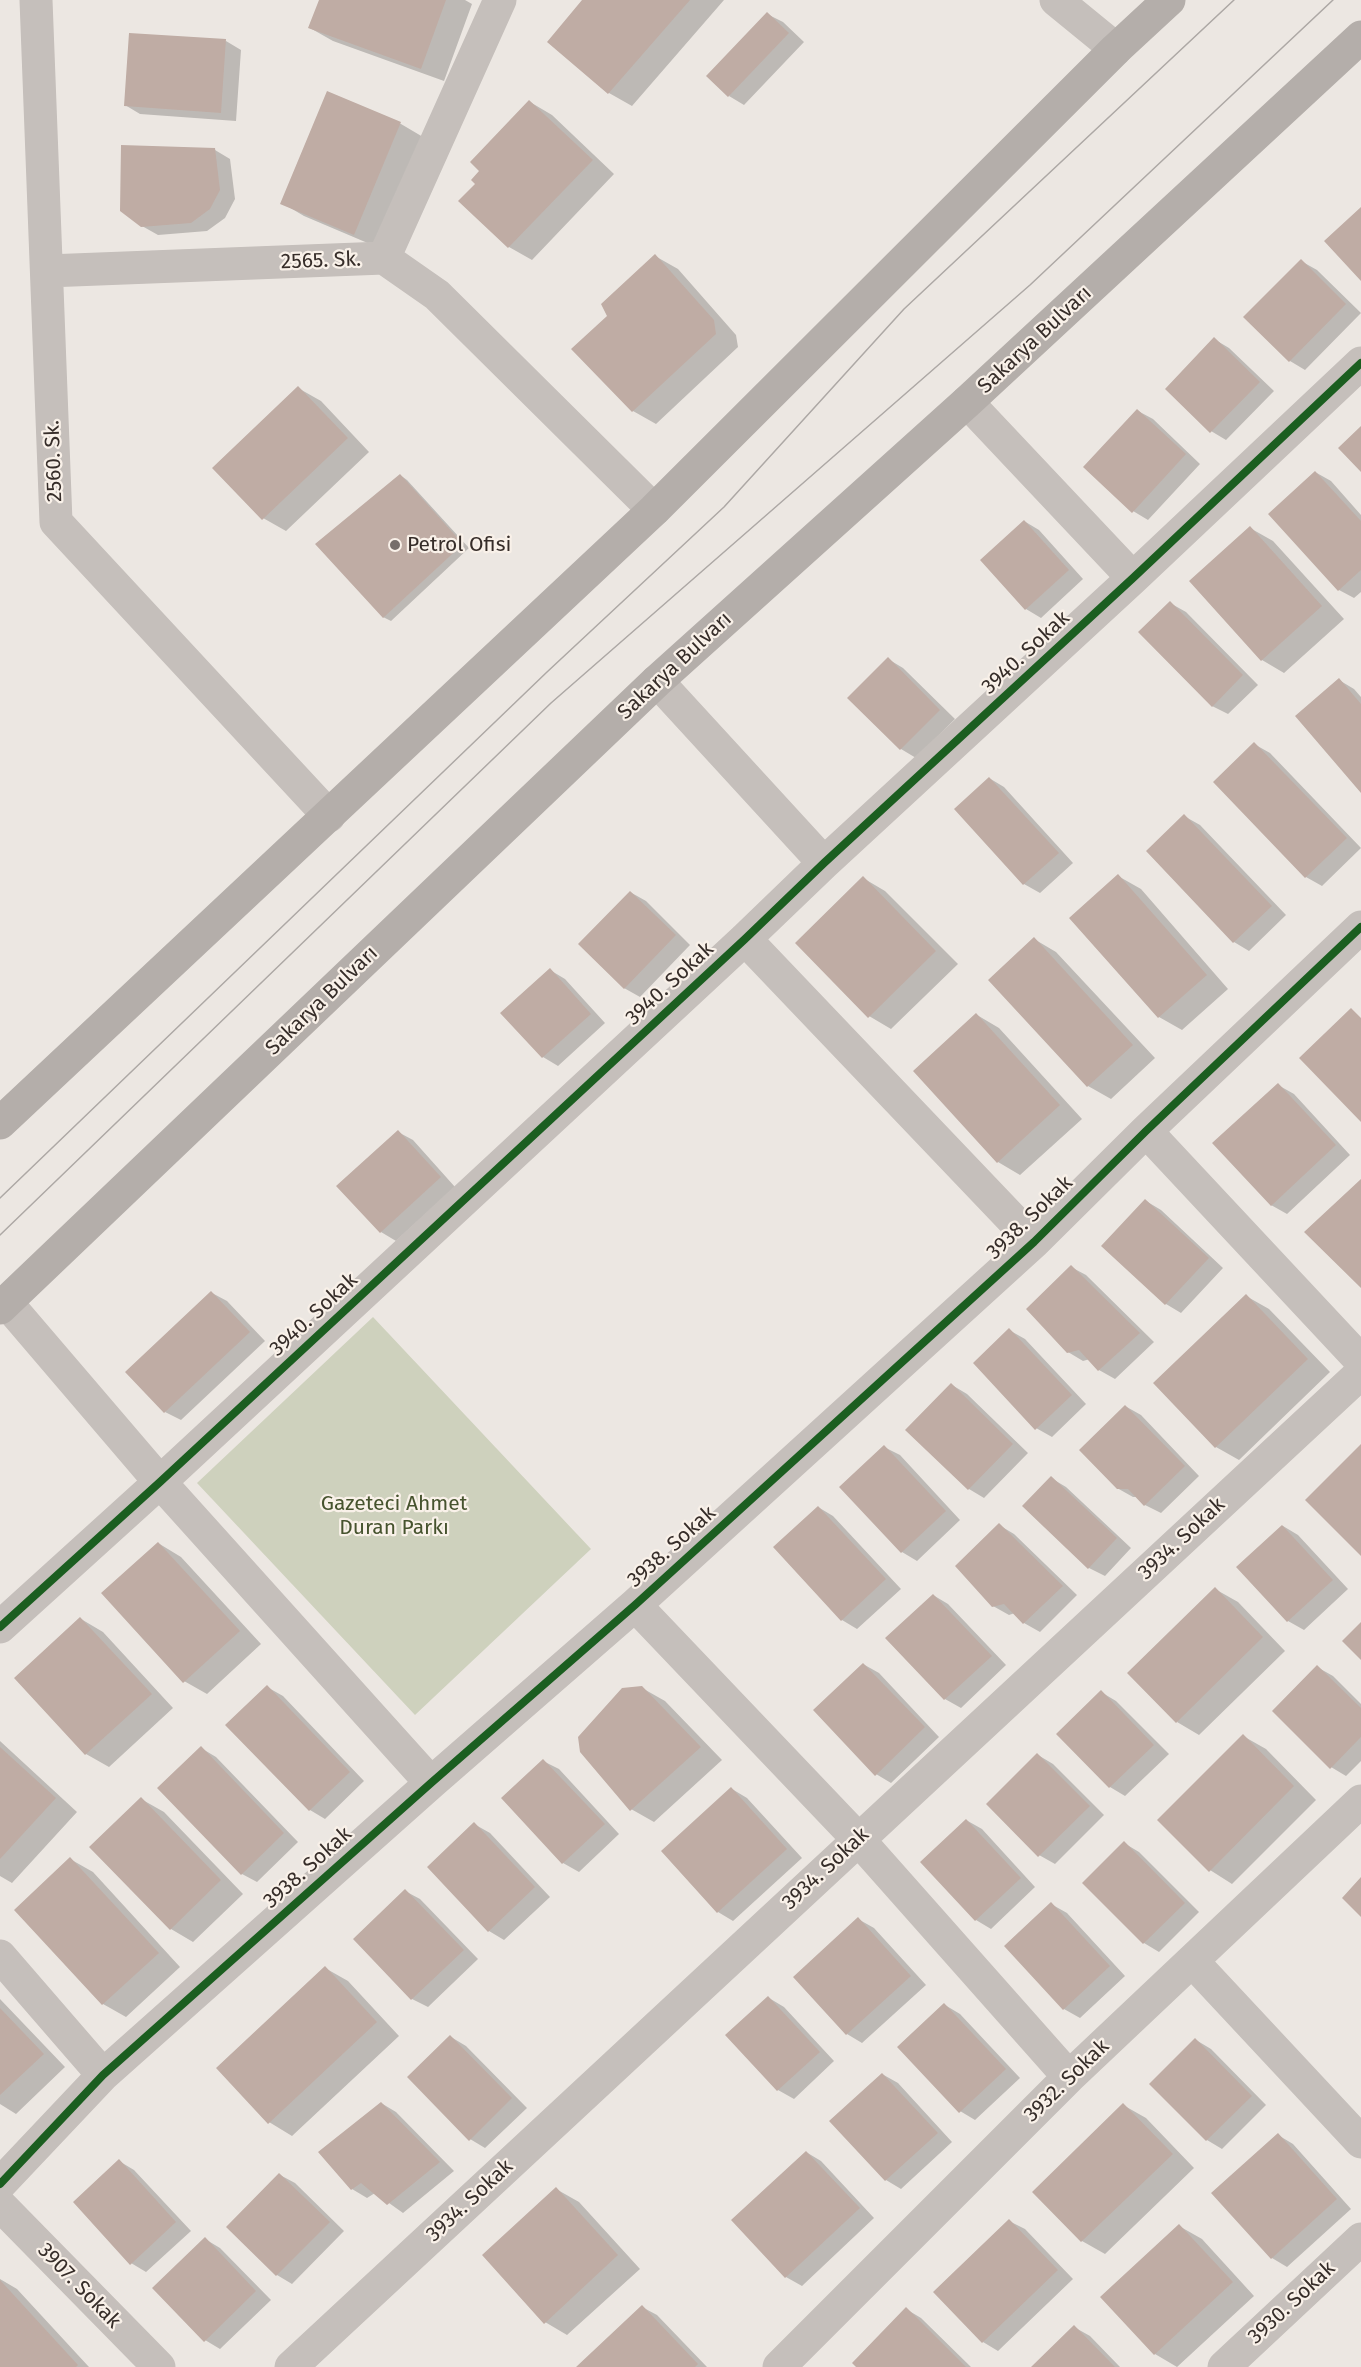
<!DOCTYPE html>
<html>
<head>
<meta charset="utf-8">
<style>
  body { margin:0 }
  canvas { display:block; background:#ece7e2 }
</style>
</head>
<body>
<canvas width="1361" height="2367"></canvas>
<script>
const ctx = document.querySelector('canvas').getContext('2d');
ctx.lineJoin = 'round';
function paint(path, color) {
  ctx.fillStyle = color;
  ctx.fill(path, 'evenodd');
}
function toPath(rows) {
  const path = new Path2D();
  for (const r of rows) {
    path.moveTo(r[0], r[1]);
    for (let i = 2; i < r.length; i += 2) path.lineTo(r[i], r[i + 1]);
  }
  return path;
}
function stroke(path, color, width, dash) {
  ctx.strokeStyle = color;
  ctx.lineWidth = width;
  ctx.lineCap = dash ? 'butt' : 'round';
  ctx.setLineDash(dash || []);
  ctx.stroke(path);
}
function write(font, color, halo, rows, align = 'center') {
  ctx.font = font + ' "Fira Sans",sans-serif';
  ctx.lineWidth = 4.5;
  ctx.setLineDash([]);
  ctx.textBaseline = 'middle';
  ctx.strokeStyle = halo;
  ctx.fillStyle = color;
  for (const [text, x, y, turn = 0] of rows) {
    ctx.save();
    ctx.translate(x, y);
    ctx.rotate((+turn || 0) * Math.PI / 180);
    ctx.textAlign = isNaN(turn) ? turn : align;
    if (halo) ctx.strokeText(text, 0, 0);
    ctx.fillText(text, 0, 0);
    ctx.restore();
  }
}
const green = toPath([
  [373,1317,591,1549,415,1715,197,1483]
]);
const shadow = toPath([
  [320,0,465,0,472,4,444,81,333,41,310,28],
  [584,0,724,0,632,106,609,93,549,41],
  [767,14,783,22,804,42,744,105,729,96],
  [226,41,241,50,236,121,140,114,125,105],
  [328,93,401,124,423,137,377,247,304,216,282,203],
  [530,102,552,115,614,174,532,260,509,247,460,201,477,184],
  [215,150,230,159,235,199,225,218,207,231,158,235,142,226],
  [655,256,678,269,736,335,738,347,656,424,633,411,609,316],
  [1301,261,1317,270,1361,313,1305,370,1290,361],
  [1214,339,1229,348,1274,391,1226,440,1211,431],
  [298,388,321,401,369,452,286,531,263,518],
  [1138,411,1153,419,1200,464,1148,520,1133,511],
  [1315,472,1331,481,1361,515,1361,592,1354,598,1339,590],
  [400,475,407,480,469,548,391,621,383,617],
  [1024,521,1039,530,1083,579,1041,618,1026,609],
  [1250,528,1273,541,1344,619,1284,673,1262,660],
  [1170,603,1186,612,1258,685,1228,714,1212,706],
  [888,659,903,668,955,719,916,758,901,749],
  [1339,680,1354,689,1361,697,1361,791],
  [1254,744,1270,753,1361,848,1322,886,1306,877,1215,782],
  [989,778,1004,787,1073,863,1040,893,1024,884,956,809],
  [1184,816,1200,825,1286,915,1249,951,1234,942],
  [1118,876,1141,889,1228,989,1182,1030,1159,1017,1071,918],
  [863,878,885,891,958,964,891,1029,869,1016],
  [630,892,646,901,690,945,640,997,624,988],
  [1034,939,1056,952,1155,1058,1111,1099,1088,1086,990,980],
  [550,970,565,979,605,1023,558,1066,543,1057],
  [977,1015,999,1028,1082,1119,1020,1175,998,1162],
  [1278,1085,1294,1094,1350,1155,1287,1214,1271,1205],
  [398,1132,413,1140,455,1187,396,1241,381,1232],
  [1146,1201,1161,1210,1223,1268,1181,1313,1166,1304],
  [1071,1267,1086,1275,1154,1342,1115,1379,1099,1370,1090,1359,1083,1361,1068,1352],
  [212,1293,227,1301,265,1341,181,1420,165,1412],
  [1246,1296,1269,1309,1330,1372,1239,1460,1216,1447,1155,1383],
  [1009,1330,1025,1339,1086,1404,1052,1437,1036,1428],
  [952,1385,967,1394,1028,1453,984,1498,969,1489,908,1430],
  [1125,1406,1141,1415,1199,1476,1161,1513,1145,1505,1138,1497,1133,1497,1117,1488],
  [884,1447,900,1455,960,1520,917,1561,902,1552],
  [1051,1478,1066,1487,1131,1548,1105,1576,1089,1568],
  [818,1507,833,1516,901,1589,857,1629,842,1620,775,1548],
  [999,1525,1014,1534,1077,1595,1040,1632,1024,1623,1015,1613,1009,1615,993,1606],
  [1283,1526,1298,1535,1348,1589,1304,1630,1288,1621,1238,1567],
  [158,1543,181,1557,261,1644,207,1694,184,1681],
  [1215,1589,1238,1602,1285,1651,1199,1735,1177,1722],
  [933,1595,948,1604,1006,1665,961,1708,945,1699,888,1638],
  [81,1619,103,1632,173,1708,109,1767,86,1754],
  [863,1664,879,1673,939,1737,891,1783,876,1774],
  [1317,1667,1333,1676,1361,1704,1361,1761,1346,1776,1331,1767],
  [267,1687,283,1696,364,1781,325,1819,310,1810],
  [642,1688,665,1701,722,1760,654,1822,631,1809],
  [1101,1692,1116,1701,1169,1754,1125,1796,1110,1787],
  [1243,1736,1266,1749,1316,1800,1232,1884,1210,1870],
  [0,1741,77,1812,12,1883,0,1876],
  [201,1748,216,1757,298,1842,257,1882,242,1874],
  [1038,1755,1053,1764,1104,1815,1055,1864,1039,1855],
  [543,1761,559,1769,619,1834,579,1872,563,1863],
  [732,1789,747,1798,802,1858,733,1921,718,1912],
  [141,1799,164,1812,243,1894,193,1942,171,1929],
  [966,1820,982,1829,1035,1887,991,1929,976,1920],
  [474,1824,490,1833,550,1897,504,1940,489,1931,429,1867],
  [1124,1843,1139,1852,1199,1912,1159,1952,1144,1943,1084,1883],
  [70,1859,93,1872,180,1967,126,2017,103,2004],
  [405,1891,420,1899,478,1959,428,2007,412,1999],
  [1051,1904,1067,1913,1125,1976,1080,2018,1064,2009,1006,1946],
  [858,1919,874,1928,926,1985,862,2043,847,2034],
  [325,1968,348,1981,399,2036,292,2136,269,2122],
  [769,1998,784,2007,834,2061,794,2099,778,2090,727,2035],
  [0,1999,65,2067,16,2114,0,2104],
  [945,2005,960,2014,1020,2078,975,2120,960,2111],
  [451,2037,466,2046,527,2108,485,2148,470,2139],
  [1196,2040,1211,2049,1266,2105,1222,2149,1207,2140],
  [882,2074,898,2083,952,2142,901,2189,886,2180],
  [381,2103,396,2112,454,2171,403,2213,375,2193,367,2198,352,2189],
  [1123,2105,1146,2118,1194,2168,1105,2254,1082,2241,1034,2192],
  [1278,2135,1293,2144,1351,2209,1287,2267,1272,2258],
  [806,2152,821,2161,874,2218,802,2286,786,2277,733,2220],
  [119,2161,134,2170,191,2231,146,2272,131,2263],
  [280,2175,295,2183,344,2231,292,2284,277,2275,228,2227],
  [556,2189,579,2202,640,2269,567,2335,545,2322],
  [1009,2221,1025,2229,1073,2279,998,2351,983,2342],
  [1179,2226,1202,2239,1254,2296,1177,2367,1155,2354],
  [205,2239,220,2248,271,2300,220,2349,205,2340],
  [0,2279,17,2289,89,2367,0,2367],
  [642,2307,657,2315,707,2367,578,2367],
  [906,2309,921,2318,971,2367,858,2367],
  [1074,2327,1090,2336,1120,2367,1034,2367]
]);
const building = toPath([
  [319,0,446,0,421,69,308,28],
  [582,0,690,0,608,94,547,42],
  [767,12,789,33,728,97,706,76],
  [129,33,226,39,221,113,124,106],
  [327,91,401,122,354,235,280,204],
  [529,100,593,160,508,248,458,201,475,184,471,180,479,171,470,162],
  [121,145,215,148,220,190,210,209,191,223,141,227,120,211],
  [1361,207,1361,281,1324,241],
  [655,254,714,320,716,334,632,412,571,349,607,316,601,304],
  [1301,259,1346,304,1289,362,1243,317],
  [1214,337,1260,382,1210,433,1165,389],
  [298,386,348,438,262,520,212,468],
  [1137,409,1186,454,1132,513,1083,467],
  [1361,426,1361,472,1338,448],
  [1315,471,1361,521,1361,570,1338,591,1268,514],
  [400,474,463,544,383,618,315,544],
  [1024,520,1069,570,1025,610,980,560],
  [1250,526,1322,606,1261,661,1189,581],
  [1170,601,1243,675,1212,707,1138,632],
  [888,657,940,710,900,750,847,698],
  [1339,678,1361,704,1361,793,1295,716],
  [1254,742,1347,838,1305,878,1213,782],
  [989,777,1059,853,1023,885,954,809],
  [1184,814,1272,906,1233,943,1146,851],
  [1118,874,1207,975,1158,1018,1069,918],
  [863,876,936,951,868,1018,795,943],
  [630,891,676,935,624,989,578,944],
  [1034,937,1133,1045,1087,1087,988,980],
  [550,968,591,1014,542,1058,500,1013],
  [1351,1008,1361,1018,1361,1122,1299,1058],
  [976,1013,1060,1105,997,1163,913,1071],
  [1278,1083,1336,1145,1271,1206,1212,1143],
  [398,1130,441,1177,380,1233,336,1186],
  [1361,1179,1361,1288,1304,1232],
  [1145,1199,1209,1258,1165,1305,1101,1246],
  [1071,1265,1140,1333,1098,1371,1079,1350,1067,1353,1026,1309],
  [211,1291,250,1332,164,1413,125,1372],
  [1246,1294,1308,1359,1215,1448,1153,1383],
  [1009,1328,1072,1395,1035,1430,973,1363],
  [951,1383,1013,1444,968,1490,905,1430],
  [1125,1405,1185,1466,1144,1506,1128,1489,1117,1489,1079,1450],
  [1361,1444,1361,1556,1305,1500],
  [884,1445,946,1511,901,1553,839,1487],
  [1051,1476,1117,1538,1088,1569,1022,1506],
  [818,1506,886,1579,841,1621,773,1547],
  [999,1523,1063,1586,1023,1624,1004,1604,992,1607,955,1566],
  [1282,1525,1333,1580,1287,1622,1236,1567],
  [158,1542,240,1631,183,1683,101,1593],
  [1215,1587,1263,1637,1176,1723,1127,1673],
  [933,1594,992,1656,944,1700,885,1638],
  [80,1617,152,1694,85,1755,14,1678],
  [1361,1622,1361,1660,1342,1641],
  [863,1663,925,1727,875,1776,813,1710],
  [1317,1665,1361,1708,1361,1737,1330,1769,1272,1711],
  [267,1685,350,1772,309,1811,225,1725],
  [642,1686,701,1747,630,1811,580,1752,578,1737,622,1688],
  [1101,1690,1154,1745,1109,1788,1056,1734],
  [1243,1734,1294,1786,1209,1872,1157,1820],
  [201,1746,284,1833,241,1875,157,1788],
  [0,1747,56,1798,0,1859],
  [1037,1753,1090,1806,1038,1857,986,1804],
  [543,1759,605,1824,562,1864,501,1798],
  [731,1787,787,1849,717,1913,661,1851],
  [141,1797,221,1880,170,1930,89,1847],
  [966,1819,1021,1878,975,1921,920,1862],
  [474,1822,535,1887,488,1932,427,1867],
  [1124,1841,1185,1903,1143,1944,1082,1883],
  [70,1857,159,1953,102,2005,14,1910],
  [1361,1877,1361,1917,1342,1898],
  [405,1889,464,1950,411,2000,353,1939],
  [1051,1902,1110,1966,1063,2010,1004,1946],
  [858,1917,911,1976,846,2035,793,1977],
  [325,1966,377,2022,268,2124,216,2068],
  [768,1996,820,2052,777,2091,725,2035],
  [944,2003,1006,2069,959,2113,897,2047],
  [0,2008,44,2054,0,2095],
  [450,2035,512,2098,469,2141,407,2077],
  [1195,2038,1252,2096,1206,2141,1149,2084],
  [882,2073,938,2133,885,2181,829,2121],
  [381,2102,440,2162,387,2205,361,2183,351,2190,318,2152],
  [1123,2103,1173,2154,1081,2242,1032,2192],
  [1278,2133,1337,2199,1271,2259,1211,2193],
  [806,2151,860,2208,785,2278,731,2220],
  [119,2159,176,2222,130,2265,73,2202],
  [279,2173,330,2222,276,2276,226,2227],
  [556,2187,618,2255,544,2324,482,2255],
  [1009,2219,1058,2270,982,2343,933,2292],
  [1179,2224,1233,2282,1154,2355,1100,2297],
  [205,2237,256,2291,204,2342,152,2288],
  [0,2280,78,2365,76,2367,0,2367],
  [642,2305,698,2364,695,2367,576,2367],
  [906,2307,966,2367,856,2367,852,2363],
  [1074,2325,1115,2367,1031,2367]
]);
const minor = toPath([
  [36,0,56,522,329,816],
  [1056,0,1116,49],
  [384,258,437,295,654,510],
  [47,271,384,258,500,0],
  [967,402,1133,578],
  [657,681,824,863],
  [745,939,1034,1242],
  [1146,1131,1361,1361],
  [6,1302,160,1482,431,1783],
  [635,1605,858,1839,1069,2077],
  [0,1627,160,1482,745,939,824,863,1133,578,1361,363],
  [0,1956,103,2075],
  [1193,1962,1361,2142],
  [0,2184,103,2075,431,1783,635,1605,1034,1242,1146,1131,1361,927],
  [0,2205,159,2367],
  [291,2367,1361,1373],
  [779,2367,1069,2077,1361,1801],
  [1224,2367,1361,2239]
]);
const primary = toPath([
  [0,1123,654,510,1116,49,1169,0],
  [0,1308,657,681,967,402,1361,37]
]);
const tram = toPath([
  [0,1198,547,672,724,507,904,309,1234,0],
  [0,1235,551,703,1030,285,1333,0]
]);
const cycleway = toPath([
  [0,1627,160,1482,745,939,824,863,1133,578,1361,363],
  [0,2184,103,2075,431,1783,635,1605,1034,1242,1146,1131,1361,927]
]);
const markers = [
  [395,545,6,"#766e6a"]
];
const streetNames = [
  ["2565. Sk.",321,261,-2],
  ["Sakarya Bulvarı",1035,340,-43],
  ["2560. Sk.",54,461,-92],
  ["3940. Sokak",1026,653,-43],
  ["Sakarya Bulvarı",675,666,-43],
  ["3940. Sokak",670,984,-43],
  ["Sakarya Bulvarı",322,1001,-44],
  ["3938. Sokak",1030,1218,-44],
  ["3940. Sokak",314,1315,-43],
  ["3934. Sokak",1182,1539,-43],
  ["3938. Sokak",672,1547,-42],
  ["3938. Sokak",308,1868,-42],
  ["3934. Sokak",826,1869,-43],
  ["3932. Sokak",1067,2081,-44],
  ["3934. Sokak",470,2201,-43],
  ["3907. Sokak",79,2286,46],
  ["3930. Sokak",1292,2303,-43]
];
const poiNames = [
  ["Petrol Ofisi",407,545]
];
const parkNames = [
  ["Gazeteci Ahmet",394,1504],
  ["Duran Parkı",394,1528]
];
paint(green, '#ced1bd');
paint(shadow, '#0003');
paint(building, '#bfaca4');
stroke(minor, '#c5bfbb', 33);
stroke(primary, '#b4aeaa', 33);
stroke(tram, '#ada8a5', 1.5);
stroke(cycleway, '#1b5e20', 8);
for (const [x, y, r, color] of markers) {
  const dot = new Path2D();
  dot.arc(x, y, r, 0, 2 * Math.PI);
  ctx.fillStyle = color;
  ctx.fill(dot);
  stroke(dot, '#f9f1e9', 2);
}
write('21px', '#362d29', '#f9f1e9', streetNames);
write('21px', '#362d29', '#f9f1e9', poiNames, 'left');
write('21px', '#46532e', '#f9f1e9', parkNames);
</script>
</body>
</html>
